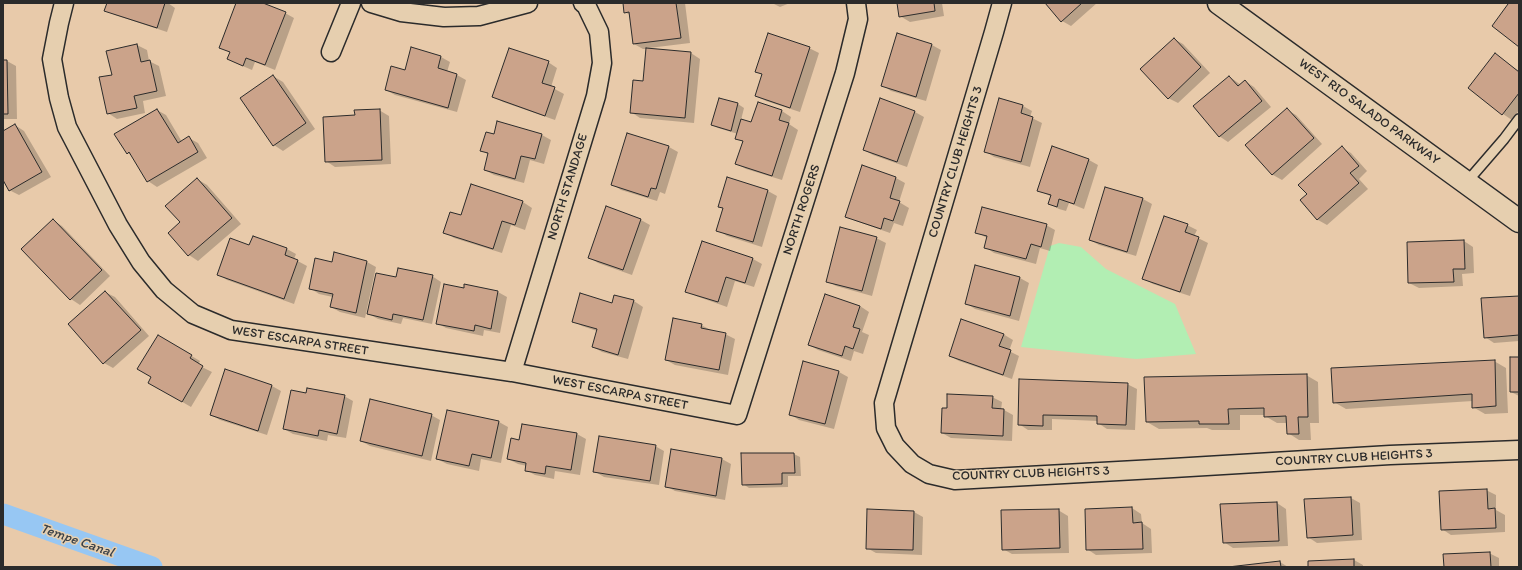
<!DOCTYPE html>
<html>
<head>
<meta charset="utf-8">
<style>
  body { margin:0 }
  #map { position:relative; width:1522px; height:570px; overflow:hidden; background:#e8caaa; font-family:Itim,sans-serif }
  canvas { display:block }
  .frame { position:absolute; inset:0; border:4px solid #2b2b2b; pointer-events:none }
</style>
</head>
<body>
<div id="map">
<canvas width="1522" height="570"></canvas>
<div class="frame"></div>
</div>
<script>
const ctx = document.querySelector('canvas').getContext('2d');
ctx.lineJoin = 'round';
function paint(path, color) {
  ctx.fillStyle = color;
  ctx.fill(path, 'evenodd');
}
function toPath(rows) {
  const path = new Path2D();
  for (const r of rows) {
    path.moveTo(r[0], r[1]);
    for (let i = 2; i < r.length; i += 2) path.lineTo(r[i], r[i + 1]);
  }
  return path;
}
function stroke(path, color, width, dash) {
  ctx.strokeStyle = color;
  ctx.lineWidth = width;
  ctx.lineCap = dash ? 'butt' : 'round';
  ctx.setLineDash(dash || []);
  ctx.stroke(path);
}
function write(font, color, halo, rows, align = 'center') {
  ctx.font = font + ' Itim,sans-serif';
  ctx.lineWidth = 3;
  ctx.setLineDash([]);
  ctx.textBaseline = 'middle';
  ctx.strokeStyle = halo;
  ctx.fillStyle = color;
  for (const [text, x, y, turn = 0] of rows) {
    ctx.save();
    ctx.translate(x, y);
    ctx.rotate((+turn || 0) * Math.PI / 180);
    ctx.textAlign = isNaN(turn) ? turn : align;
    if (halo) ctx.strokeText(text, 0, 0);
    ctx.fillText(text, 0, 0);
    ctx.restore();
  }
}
const green = toPath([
  [1059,243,1081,247,1106,269,1175,304,1196,354,1136,359,1021,347,1050,246]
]);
const shadow = toPath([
  [108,3,168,3,175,8,167,32,115,15,105,10],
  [237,3,260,3,285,13,294,18,275,70,255,62,252,70,238,64,228,59,231,53,220,47],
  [624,3,685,3,690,43,649,48,691,53,700,59,694,123,640,118,631,112,644,82,647,49,643,49,634,44,630,15,625,12],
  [772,3,790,3,780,7],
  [898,3,942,3,944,16,910,22,900,16],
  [1046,3,1097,3,1071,26,1062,21],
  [1174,39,1183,44,1210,73,1178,103,1168,98],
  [137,45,147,50,149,61,159,66,166,96,143,101,145,113,117,119,108,113,113,75,108,51],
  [932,45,941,50,926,101,891,91,882,85],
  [809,48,819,53,800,112,766,101,756,96,763,75,757,72],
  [1495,55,1519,71,1519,110,1512,120,1503,114,1469,88],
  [441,57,450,62,447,72,457,75,466,80,457,112,395,95,386,90,406,71],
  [3,61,7,61,16,66,17,119,3,119],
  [548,62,557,68,551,87,564,94,555,120,503,102,494,97],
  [273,76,283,82,315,129,283,151,274,145,241,98],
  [1230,77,1241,85,1245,81,1254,87,1271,107,1228,142,1219,136],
  [719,99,738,104,744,108,741,120,752,124,758,103,782,111,791,117,789,124,798,130,782,180,746,169,737,164,744,142,736,138,738,134,718,128,712,125],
  [999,99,1023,106,1032,111,1030,117,1042,123,1030,167,994,157,985,151],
  [881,100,915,112,924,117,907,167,873,155,864,150],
  [157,110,166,115,182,142,189,138,198,143,207,158,157,187,148,181,133,156,127,153],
  [379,110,389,116,391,164,335,167,326,161],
  [1287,110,1296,115,1322,144,1282,180,1273,175,1247,145],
  [15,125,24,131,51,177,19,195,9,190,3,181,3,132],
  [628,134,669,147,678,152,665,194,660,192,657,201,621,190,612,184],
  [494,135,542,135,551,140,544,164,530,160,524,183,494,175,485,170,489,155,481,150],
  [1052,147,1089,160,1098,165,1084,209,1069,203,1066,211,1059,209,1050,204,1052,197,1038,190],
  [1342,148,1351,153,1367,171,1359,179,1368,189,1327,225,1318,220,1301,200,1308,194],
  [862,167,896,178,905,183,899,202,909,208,903,226,894,223,890,233,856,221,846,216],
  [727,178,768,191,777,196,762,247,727,236,718,230,724,209,719,206],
  [197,179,207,185,241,224,198,261,189,255,170,233,181,222],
  [472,186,523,202,532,208,525,230,511,225,502,253,454,238,445,232,461,217],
  [1143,199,1152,204,1136,256,1099,245,1090,240],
  [53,220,62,226,110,276,80,305,71,299,23,249],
  [641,220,650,225,632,275,598,263,589,257],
  [1046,225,1055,230,1050,251,1040,248,1036,264,994,253,985,247,987,238,976,232],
  [1187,225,1197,230,1194,236,1208,243,1190,296,1153,284,1144,279],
  [253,237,287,249,296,254,294,259,307,266,294,304,227,280,218,274,250,247],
  [876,238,886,243,872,296,836,286,827,281],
  [1464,241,1473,247,1474,273,1462,274,1463,286,1419,288,1409,283],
  [335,253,367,262,376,267,365,318,340,312,331,307,333,297,319,294,310,288,333,263],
  [753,259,762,264,754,287,735,281,727,307,696,296,686,291],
  [976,266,1020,278,1029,283,1019,321,975,309,966,303],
  [432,276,441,282,432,324,403,318,401,324,378,319,369,314,397,278],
  [465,286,498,292,507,297,500,333,484,330,483,336,446,328,437,323,464,289],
  [105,292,115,297,149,336,113,368,104,363],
  [1519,297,1519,341,1494,343,1485,337],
  [634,301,643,307,628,359,602,352,593,347,597,331,582,326,573,321,612,304],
  [860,306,869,312,862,332,869,335,863,354,854,351,851,361,818,350,809,345],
  [701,325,711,330,725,334,735,339,728,375,675,365,666,360],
  [1003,334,1013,340,1009,351,1019,356,1012,379,959,361,950,356],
  [158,336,200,361,198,365,212,372,191,407,150,383,153,377],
  [1519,358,1519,396,1511,392],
  [1494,361,1506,368,1508,413,1485,414,1473,407,1473,401,1346,409,1334,402],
  [225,371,272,386,281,391,267,435,220,420,211,415],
  [839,372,848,377,834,429,799,420,790,414],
  [1306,375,1318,382,1319,423,1310,423,1311,440,1299,440,1288,433,1287,423,1277,423,1265,416,1265,415,1240,415,1240,430,1212,430,1207,428,1159,429,1147,422],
  [1020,380,1127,384,1137,389,1135,430,1107,429,1098,423,1098,421,1052,419,1052,430,1028,430,1019,424],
  [307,394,344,396,353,401,346,438,328,435,327,441,293,434,284,429],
  [992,397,1002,402,1001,410,1004,410,1013,415,1012,441,951,438,942,433],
  [447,411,499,422,508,427,501,463,481,459,479,471,447,464,437,459],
  [431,415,440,420,431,461,370,446,361,441],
  [577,434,586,439,580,475,555,471,554,479,535,475,526,470,527,466,518,464,508,459,520,441],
  [655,446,664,451,659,485,604,477,594,471],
  [672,451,722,459,731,464,725,500,675,491,666,486],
  [742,454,794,454,800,457,801,476,788,476,788,487,749,488,743,484],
  [1486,490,1496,495,1496,510,1505,515,1505,532,1451,535,1442,529],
  [1351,498,1360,503,1362,540,1317,543,1308,537],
  [1277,503,1286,509,1288,546,1233,548,1224,542],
  [1132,508,1141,514,1142,523,1151,529,1152,553,1096,555,1087,549,1086,510],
  [1058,510,1068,516,1069,553,1012,554,1003,549],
  [914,512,923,517,922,555,876,553,867,548],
  [1489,553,1499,558,1499,567,1445,567],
  [1354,560,1363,565,1363,567,1309,567],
  [1280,562,1288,567,1237,567]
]);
const canal = toPath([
  [3,514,152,567]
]);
const building = toPath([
  [107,3,165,3,157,28,104,11,107,3],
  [236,3,263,3,286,12,265,65,246,58,243,66,227,59,230,52,219,48,236,3],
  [623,3,676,3,681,38,633,44,629,12,624,13,623,3],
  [897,3,934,3,935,11,899,17,897,3],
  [1045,3,1082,3,1061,22,1045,3],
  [1507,3,1519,3,1519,47,1492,26,1508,4,1507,3],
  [768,33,810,47,790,108,755,96,762,74,755,72,768,33],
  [897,33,932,44,916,97,881,86,897,33],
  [1174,38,1201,67,1168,99,1140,69,1174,38],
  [137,44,141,62,150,60,157,91,134,96,137,108,107,114,99,77,112,75,106,51,137,44],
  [411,47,441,56,438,68,457,74,448,108,385,90,391,66,405,70,411,47],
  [509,48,549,61,542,83,555,87,545,116,492,97,509,48],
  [646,48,691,52,685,118,630,113,633,80,643,81,646,48],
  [1495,53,1519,72,1519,93,1502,115,1468,88,1495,53],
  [3,60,7,60,8,114,3,114,3,60],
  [273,75,306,123,273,146,240,98,273,75],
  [1229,76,1238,86,1245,80,1262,101,1219,137,1193,106,1229,76],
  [719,98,738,103,731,131,711,125,719,98],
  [880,98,915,111,897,162,863,150,880,98],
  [999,98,1023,105,1021,113,1033,117,1021,162,984,152,999,98],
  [758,102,782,110,779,120,789,123,772,176,735,164,743,141,735,139,741,119,751,122,758,102],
  [1287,108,1314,138,1272,175,1245,145,1287,108],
  [157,109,178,143,189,136,198,152,147,182,129,152,127,154,114,134,157,109],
  [380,109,382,160,325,162,323,117,355,115,354,110,380,109],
  [497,121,542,134,535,159,521,156,515,179,484,170,488,153,480,151,486,132,494,134,497,121],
  [15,124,42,172,9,191,3,180,3,131,15,124],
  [627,133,669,146,656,189,651,188,648,197,611,185,627,133],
  [1052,146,1089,159,1074,204,1059,199,1057,207,1048,204,1051,195,1037,191,1052,146],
  [1342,146,1359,166,1350,173,1359,183,1317,220,1300,200,1307,194,1298,185,1342,146],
  [862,165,896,177,890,198,900,201,893,221,884,218,881,229,845,217,862,165],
  [727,177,768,190,753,242,716,231,723,208,718,207,727,177],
  [197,178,232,218,188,256,168,233,180,222,165,206,197,178],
  [471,184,523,201,515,225,502,221,493,249,443,233,450,212,461,215,471,184],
  [1105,187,1143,198,1127,252,1089,240,1105,187],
  [606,206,641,219,623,270,588,258,606,206],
  [982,207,1047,224,1041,247,1031,244,1026,259,984,248,987,236,975,233,982,207],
  [1164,216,1188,224,1185,232,1199,237,1180,292,1142,279,1164,216],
  [53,219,102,270,70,300,21,249,53,219],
  [840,227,877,237,862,291,826,282,840,227],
  [253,236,287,248,285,255,298,260,284,299,217,275,230,238,249,245,253,236],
  [1464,240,1465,269,1453,269,1454,282,1408,283,1407,242,1464,240],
  [702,241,753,258,745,283,726,277,718,302,685,292,702,241],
  [334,252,367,261,356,313,330,307,333,294,309,289,315,258,332,262,334,252],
  [975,265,1020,277,1010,316,965,304,975,265],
  [398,268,433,275,423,320,393,314,392,320,367,314,376,273,396,277,398,268],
  [444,284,464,288,464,284,498,291,491,329,475,325,474,331,436,324,444,284],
  [105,291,141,330,103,364,68,324,105,291],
  [580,293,612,303,614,295,634,300,618,355,592,347,597,329,572,322,580,293],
  [825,294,860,306,853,327,860,329,853,349,845,346,842,356,808,345,825,294],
  [1519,296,1519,335,1484,338,1481,298,1519,296],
  [673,318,702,324,701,328,726,333,719,370,665,360,673,318],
  [961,319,1004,334,999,346,1011,350,1003,375,949,356,961,319],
  [158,335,192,355,190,358,203,366,182,402,148,383,151,377,137,369,158,335],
  [1510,357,1519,357,1519,392,1510,392,1510,357],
  [1495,360,1496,406,1472,408,1472,394,1333,403,1331,368,1495,360],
  [803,361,839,371,825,424,789,415,803,361],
  [225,369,272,385,258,431,210,415,225,369],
  [1307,374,1308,417,1298,417,1299,434,1287,434,1286,416,1264,417,1264,408,1228,409,1229,424,1199,424,1199,421,1146,422,1144,377,1307,374],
  [1019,379,1128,383,1126,425,1097,424,1097,416,1043,415,1043,426,1018,425,1019,379],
  [307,388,345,395,337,434,319,430,318,436,283,429,291,390,306,393,307,388],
  [947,394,993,396,992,408,1004,409,1003,436,941,433,942,408,947,408,947,394],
  [370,399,432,414,422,456,360,441,370,399],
  [447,410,499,421,491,458,472,454,469,466,436,459,447,410],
  [522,424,577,433,571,470,546,466,545,474,525,471,526,463,507,459,511,438,519,440,522,424],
  [599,436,656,445,650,481,593,472,599,436],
  [671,449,722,458,716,496,665,487,671,449],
  [741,453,794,453,795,473,782,473,782,484,742,485,741,453],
  [1487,489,1488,509,1495,508,1496,528,1441,530,1439,491,1487,489],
  [1351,497,1353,535,1307,538,1304,499,1351,497],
  [1277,502,1279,541,1223,543,1220,504,1277,502],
  [1132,507,1133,523,1142,522,1143,549,1086,550,1085,509,1132,507],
  [867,509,914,511,913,550,866,549,867,509],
  [1059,509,1060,548,1002,550,1001,510,1059,509],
  [1490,552,1491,567,1444,567,1443,554,1490,552],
  [1354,559,1354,567,1308,567,1308,561,1354,559],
  [1280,561,1281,567,1228,567,1280,561]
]);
const service = toPath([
  [1466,183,1504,139,1519,119]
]);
const minor = toPath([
  [64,3,59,23,52,59,59,98,67,127,118,225,141,262,164,290,193,314,231,330,512,372,737,415,845,73,858,19,856,3],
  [371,3,401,12,444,17,479,16,528,3],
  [1002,3,994,32,884,403,886,428,895,446,912,464,929,474,955,480,1173,468,1390,455,1519,450],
  [331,52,351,3],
  [512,372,596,96,602,63,599,32,586,5,583,3]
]);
const secondary = toPath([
  [1219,3,1519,221]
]);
const streetNames = [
  ["WEST RIO SALADO PARKWAY",1369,112,36],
  ["COUNTRY CLUB HEIGHTS 3",956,162,-73],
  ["NORTH STANDAGE",568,187,-73],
  ["NORTH ROGERS",802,210,-72],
  ["WEST ESCARPA STREET",300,341,9],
  ["WEST ESCARPA STREET",620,393,11],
  ["COUNTRY CLUB HEIGHTS 3",1354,458,-3],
  ["COUNTRY CLUB HEIGHTS 3",1031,474,-2]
];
const waterNames = [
  ["Tempe Canal",77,541,19]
];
paint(green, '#b2eeb3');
paint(shadow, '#0003');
stroke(canal, '#97c7f3', 21);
paint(building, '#cba38a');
stroke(building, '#2b2b2b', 1);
stroke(service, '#2b2b2b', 12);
stroke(minor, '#2b2b2b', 21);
stroke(secondary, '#2b2b2b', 25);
stroke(service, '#e6cfaf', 9);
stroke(minor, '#e6cfaf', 18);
stroke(secondary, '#e6cfaf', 22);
write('13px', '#2b2b2b', '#e6cfaf', streetNames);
write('italic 14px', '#3b4249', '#e6cfaf', waterNames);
</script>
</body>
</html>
